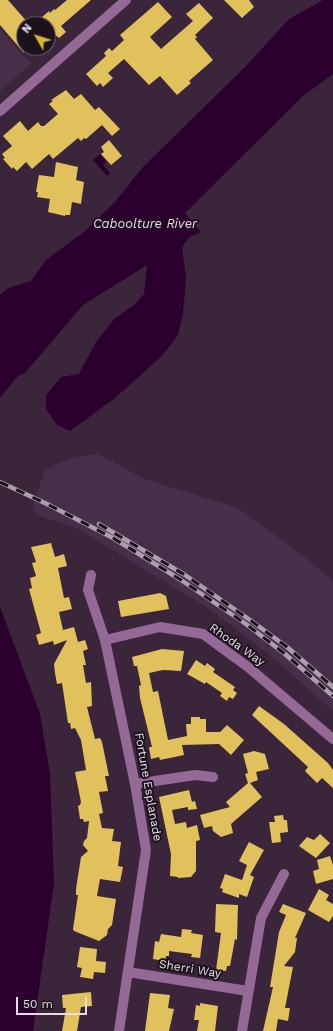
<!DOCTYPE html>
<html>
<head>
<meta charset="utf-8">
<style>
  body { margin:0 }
  #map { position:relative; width:333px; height:1031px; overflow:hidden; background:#3a253b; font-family:"Work Sans",sans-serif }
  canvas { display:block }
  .north { position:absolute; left:16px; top:16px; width:40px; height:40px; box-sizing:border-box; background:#1c121c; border:1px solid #6e626e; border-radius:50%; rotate:309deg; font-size:11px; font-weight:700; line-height:16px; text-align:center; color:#e8dbe9 }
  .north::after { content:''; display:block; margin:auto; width:14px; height:18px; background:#d8b434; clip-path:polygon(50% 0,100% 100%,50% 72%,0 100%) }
  .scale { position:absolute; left:16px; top:997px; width:71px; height:18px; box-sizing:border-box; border:2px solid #e8dbe9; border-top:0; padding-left:5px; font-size:12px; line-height:14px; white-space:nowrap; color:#e8dbe9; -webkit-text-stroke:3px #1c121c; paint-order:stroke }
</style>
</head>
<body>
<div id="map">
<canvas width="333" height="1031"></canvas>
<div class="north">N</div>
<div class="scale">50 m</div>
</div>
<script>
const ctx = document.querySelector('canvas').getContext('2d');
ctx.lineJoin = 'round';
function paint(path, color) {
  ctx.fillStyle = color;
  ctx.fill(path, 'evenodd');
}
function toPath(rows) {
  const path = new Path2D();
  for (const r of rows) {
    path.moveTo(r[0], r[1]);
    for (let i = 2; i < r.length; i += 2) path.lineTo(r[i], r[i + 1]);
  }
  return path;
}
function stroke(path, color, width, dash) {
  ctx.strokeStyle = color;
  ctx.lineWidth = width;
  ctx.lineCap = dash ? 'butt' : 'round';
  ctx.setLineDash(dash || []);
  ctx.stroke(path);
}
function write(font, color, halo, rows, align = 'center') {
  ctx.font = font + ' "Work Sans",sans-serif';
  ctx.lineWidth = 4;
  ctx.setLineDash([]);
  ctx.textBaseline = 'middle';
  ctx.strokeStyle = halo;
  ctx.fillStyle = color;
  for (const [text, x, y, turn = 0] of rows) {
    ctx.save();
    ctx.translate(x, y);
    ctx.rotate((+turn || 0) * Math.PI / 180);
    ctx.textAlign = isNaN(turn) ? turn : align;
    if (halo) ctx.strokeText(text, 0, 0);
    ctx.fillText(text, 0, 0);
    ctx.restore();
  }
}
const built = toPath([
  [0,29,31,64,0,91],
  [98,454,145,479,238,508,303,556,333,581,333,711,269,654,205,606,78,529,38,515,32,508,44,472,56,464,76,457]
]);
const water = toPath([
  [323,0,333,0,333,74,303,96,185,213,201,232,189,237,182,247,186,278,183,314,178,335,163,355,115,398,70,431,57,425,46,409,46,395,61,377,79,374,96,342,114,319,134,305,144,294,147,265,83,305,25,373,18,376,0,398,0,295,8,288,31,281,46,260,85,231,114,203,143,167,246,66,289,19],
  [100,154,106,161,103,165,110,173,107,176,93,160],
  [0,607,40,714,50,774,54,883,33,1031,0,1031]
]);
const building = toPath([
  [0,0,8,0,29,24,24,24,24,53,0,25],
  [67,0,91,0,61,26,66,32,59,38,48,29,48,24,34,24,49,11,50,13,54,9,55,10],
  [224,0,249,0,254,7,242,18],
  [158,2,172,17,150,37,161,49,193,21,186,14,199,3,213,18,195,35,197,37,195,39,213,60,189,81,191,83,177,95,160,76,149,85,124,59,108,73,113,78,103,87,100,83,97,86,86,74,106,56,104,53,109,48,112,51,124,40,120,35],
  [66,90,74,99,81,94,95,110,99,107,120,129,112,136,102,125,86,139,84,138,81,141,78,138,53,159,49,154,32,169,26,162,17,171,13,167,12,169,3,159,5,158,2,154,12,146,3,136,20,121,28,131,38,122,41,126,44,126,58,114,49,104,53,101,51,100],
  [109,140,122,156,111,165,101,154,104,152,101,147],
  [56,162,78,167,76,180,84,182,81,204,72,202,70,215,65,215,65,216,48,212,50,199,37,197,38,192,36,192,39,175,54,177],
  [51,543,55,557,64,554,67,566,58,568,64,598,69,597,72,609,59,612,63,630,74,627,78,642,85,640,88,649,83,651,86,665,83,665,86,683,91,682,92,706,87,707,95,739,100,738,102,742,109,776,105,776,108,791,99,792,103,813,99,814,102,828,114,829,112,841,121,842,118,866,123,867,120,882,100,879,97,896,116,899,112,925,108,929,107,935,99,941,74,931,73,929,78,895,76,895,76,889,81,857,88,851,83,845,84,841,87,838,89,821,84,822,83,819,80,819,78,806,80,805,81,802,75,772,86,770,81,740,75,728,71,729,70,723,68,723,62,683,57,684,55,673,54,664,67,640,54,645,53,641,39,645,36,635,41,633,29,589,32,588,30,578,36,576,32,563,36,562,31,547],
  [160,593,166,596,169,609,121,617,118,601],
  [162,649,184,651,181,671,163,670,149,673,153,692,158,691,168,740,187,736,186,724,191,724,191,717,200,717,200,719,206,719,206,732,220,732,227,725,244,740,231,755,219,744,182,745,184,755,160,760,159,757,151,759,149,747,152,747,140,698,139,686,141,685,137,666,134,666,132,657],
  [196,660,205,666,207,663,215,669,213,672,235,687,233,690,237,693,233,699,229,697,227,701,220,696,222,693,206,682,205,684,187,674],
  [259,706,284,724,328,763,333,770,333,788,322,778,317,783,305,771,308,767,252,715],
  [254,751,265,754,269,769,256,772,258,780,250,783,262,797,231,824,233,833,221,837,213,831,212,826,204,828,200,815,230,807,226,802,248,783,245,774,248,773,243,754],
  [189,790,192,802,195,801,197,809,188,810,188,807,172,810,175,824,186,822,187,828,197,825,200,840,196,841,196,871,191,877,178,878,178,877,170,876,171,854,159,797],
  [283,815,284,820,287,820,288,832,280,833,281,842,272,843,269,822,275,822,274,816],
  [320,834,330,843,316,858,299,846,307,837,314,840],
  [249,842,264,850,250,875,254,877,247,897,239,894,239,898,222,892,223,889,220,888,225,874,242,880,247,865,239,861],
  [330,856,333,865,333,879,316,884,313,871,319,869,317,860],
  [319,889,329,895,326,900,333,904,333,916,329,922,308,910],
  [216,904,238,905,237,940,235,939,230,966,227,966,226,971,216,970,221,933,215,932],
  [283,904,306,913,295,938,297,938,295,952,284,966,293,967,285,1008,290,1008,288,1021,278,1019,276,1031,263,1031,273,987,270,987,279,932,286,915,279,912],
  [182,929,192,930,191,933,203,935,200,958,191,957,192,954,169,951,169,956,166,956,165,961,153,959,155,941,159,942,161,934,181,937],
  [80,947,97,949,96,961,106,962,105,973,94,972,93,979,80,977,82,968,77,967],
  [91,992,92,1006,81,1007,77,1031,62,1031,66,1008,63,1008,62,995],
  [150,993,170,995,168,1008,174,1009,169,1031,145,1031],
  [200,1003,218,1006,215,1031,197,1031,199,1020,194,1020,196,1005,200,1006]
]);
const minor = toPath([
  [0,111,126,0],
  [91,575,88,590,105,640,135,784,146,850,119,1031],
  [105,640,160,627,203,634,248,667,333,739],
  [135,784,195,775,213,777],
  [128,972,248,991],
  [242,1031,261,918,284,874]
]);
const rail = toPath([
  [0,482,47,504,113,538,181,580,246,624,285,654,333,696],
  [99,524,185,575,250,620,287,647,333,687]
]);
const streetNames = [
  ["Rhoda Way",237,645,35],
  ["Fortune Esplanade",148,787,80],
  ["Sherri Way",190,969,9]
];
const waterNames = [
  ["Caboolture River",145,224]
];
paint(built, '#482f49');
paint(water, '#2b002e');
paint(building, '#e0c15b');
stroke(minor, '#946996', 10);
stroke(rail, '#ad9dae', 4.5);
stroke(rail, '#1c121c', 3, [9]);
write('12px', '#e8dbe9', '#1c121c', streetNames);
write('italic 13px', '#fcc7fe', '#1c121c', waterNames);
</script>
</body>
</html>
